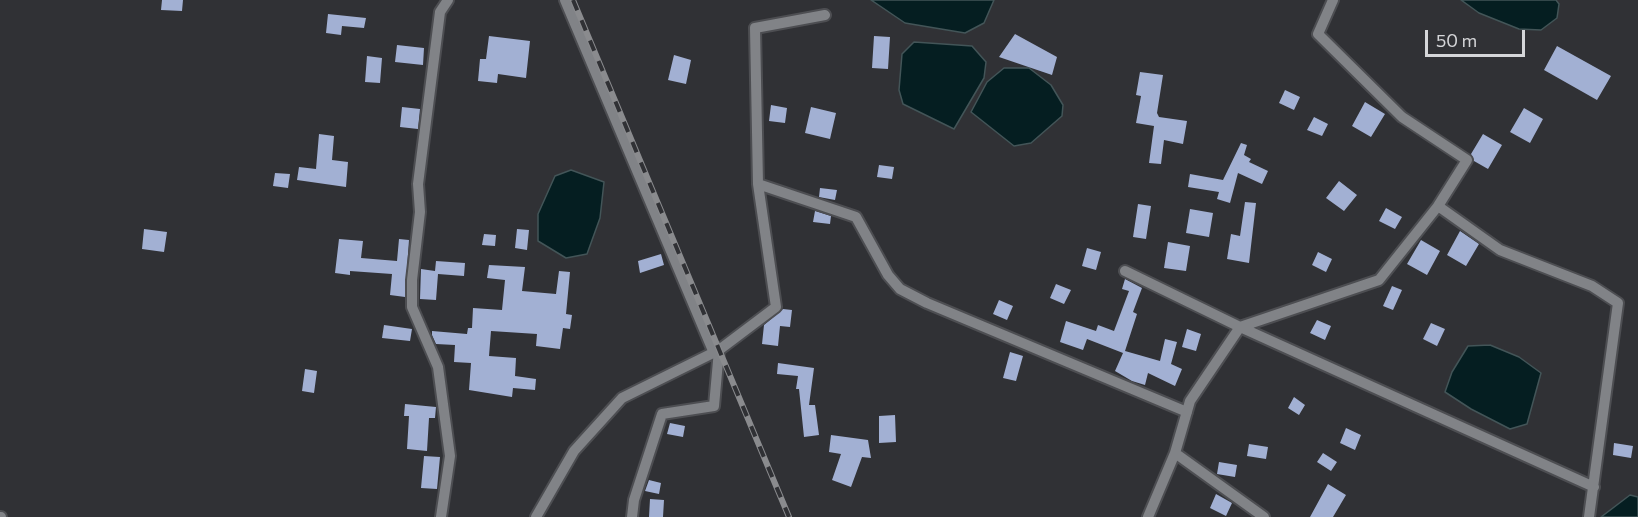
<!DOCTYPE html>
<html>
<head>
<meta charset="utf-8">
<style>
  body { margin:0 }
  #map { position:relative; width:1638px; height:517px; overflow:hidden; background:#303135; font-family:Commissioner,sans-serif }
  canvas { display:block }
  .scale { position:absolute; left:1425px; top:30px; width:100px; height:27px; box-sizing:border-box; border:3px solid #d5d6d9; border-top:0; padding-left:8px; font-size:18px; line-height:21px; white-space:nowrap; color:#d5d6d9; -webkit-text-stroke:4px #303135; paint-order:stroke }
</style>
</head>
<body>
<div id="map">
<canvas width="1638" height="517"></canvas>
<div class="scale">50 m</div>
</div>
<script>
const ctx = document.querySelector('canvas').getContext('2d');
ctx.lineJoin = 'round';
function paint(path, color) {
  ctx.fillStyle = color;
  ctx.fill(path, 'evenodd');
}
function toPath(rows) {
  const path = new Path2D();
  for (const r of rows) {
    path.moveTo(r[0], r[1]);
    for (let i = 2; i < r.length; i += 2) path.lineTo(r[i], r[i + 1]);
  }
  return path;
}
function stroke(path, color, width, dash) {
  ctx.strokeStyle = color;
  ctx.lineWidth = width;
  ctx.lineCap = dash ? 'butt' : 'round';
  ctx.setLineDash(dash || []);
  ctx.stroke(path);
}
const water = toPath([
  [871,0,994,0,984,23,965,33,905,23,871,0],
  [1461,0,1556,0,1559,4,1557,18,1541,30,1519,29,1479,13,1461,0],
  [914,42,972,46,986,62,984,78,954,129,903,104,899,90,902,54,914,42],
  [1004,68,1029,68,1051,85,1063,105,1062,116,1031,143,1014,146,971,112,987,82,1004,68],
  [571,170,604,182,600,218,587,254,566,258,538,241,538,214,555,176,571,170],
  [1490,345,1519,357,1541,373,1527,424,1510,429,1471,409,1445,392,1452,372,1468,346,1490,345],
  [1630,495,1638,497,1638,517,1601,517,1630,495]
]);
const building = toPath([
  [162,0,183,0,182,11,161,10],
  [328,14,366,18,364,28,342,26,341,35,326,33],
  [1015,34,1057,57,1052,75,999,57],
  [489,36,530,41,526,78,498,74,497,83,478,81,480,59,486,59],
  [874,36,890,37,888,69,872,68],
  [397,45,424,48,423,65,395,62],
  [1557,46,1611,76,1597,100,1544,70],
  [674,55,691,60,686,84,668,80],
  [367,56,382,58,380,83,365,82],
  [1140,72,1163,75,1157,113,1159,117,1187,121,1183,144,1164,140,1161,164,1149,163,1154,126,1136,123,1141,96,1136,95],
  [1285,90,1300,97,1294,110,1279,103],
  [1365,102,1385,114,1371,137,1352,126],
  [771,105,787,108,785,123,769,121],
  [402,107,420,109,418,129,400,127],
  [811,107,836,113,830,139,805,133],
  [1524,108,1543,119,1530,143,1510,132],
  [1314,117,1328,124,1322,136,1307,130],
  [319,134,334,136,332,160,348,162,346,187,297,180,299,167,316,169],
  [1483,134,1502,145,1488,169,1474,161,1471,154],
  [1241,143,1247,145,1244,155,1251,159,1249,162,1268,171,1262,184,1238,173,1230,203,1217,199,1219,192,1188,187,1190,174,1223,180],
  [879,165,894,167,892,179,877,177],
  [275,173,290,174,288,188,273,186],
  [1339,181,1357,195,1344,211,1326,198],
  [820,188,837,190,835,200,819,197],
  [1245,202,1256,203,1249,263,1227,259,1231,234,1240,236],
  [1138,204,1151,206,1146,239,1133,237],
  [1386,208,1402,217,1395,229,1379,221],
  [1190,209,1213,213,1209,237,1186,233],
  [815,211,831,216,830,224,813,222],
  [144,229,167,232,164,252,142,249],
  [517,229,529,230,527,250,515,248],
  [1460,231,1479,244,1466,266,1447,255],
  [484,234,496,235,495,246,482,245],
  [339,239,363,241,361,258,397,261,399,239,409,240,405,297,390,295,392,274,350,271,350,275,335,273],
  [1421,240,1440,251,1427,275,1407,264],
  [1168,242,1190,246,1186,271,1164,268],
  [1087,248,1101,252,1096,270,1082,266],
  [1318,252,1332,259,1326,272,1312,265],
  [661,254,664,265,640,273,638,261],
  [436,261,465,263,464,276,438,274,436,300,420,299,421,269,435,271],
  [489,265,525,267,522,291,556,294,559,271,570,272,566,314,572,315,570,329,563,328,560,349,536,346,537,334,491,331,489,356,516,358,515,376,536,379,535,390,513,388,512,397,469,390,471,363,454,362,455,345,436,344,432,335,432,331,467,334,468,328,472,328,473,308,502,310,505,280,487,278],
  [1125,279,1142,288,1133,312,1137,314,1125,351,1160,361,1165,339,1177,342,1171,364,1182,369,1175,386,1148,373,1145,385,1132,381,1115,371,1123,353,1087,339,1083,350,1060,342,1066,321,1096,331,1098,325,1114,331,1129,291,1122,289],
  [1056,284,1071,290,1064,304,1050,298],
  [1392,286,1402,290,1393,310,1383,306],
  [999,300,1013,306,1007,320,993,314],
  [783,309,792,310,790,327,780,326,778,346,762,344,764,325],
  [1317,320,1331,326,1325,340,1310,333],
  [1431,323,1445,329,1437,346,1423,339],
  [384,325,412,329,410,341,382,338],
  [1187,329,1201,334,1196,351,1182,347],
  [1010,352,1023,356,1016,381,1003,378],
  [778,363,814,368,809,405,815,405,819,435,804,437,799,389,796,389,798,376,777,374],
  [305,369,317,371,314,393,302,391],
  [1294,397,1305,405,1299,415,1288,408],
  [405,404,436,407,435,418,429,418,427,451,407,449,409,416,404,416],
  [895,415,896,442,879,443,879,416],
  [670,423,685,426,683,437,667,434],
  [1346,428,1361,435,1355,450,1340,443],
  [831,435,868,440,871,458,862,457,851,487,832,480,841,454,829,452],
  [1614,443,1633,446,1631,458,1613,455],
  [1249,444,1268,447,1266,459,1247,456],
  [1323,453,1337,462,1331,471,1317,462],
  [424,456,440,457,437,489,421,488],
  [1219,462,1237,465,1235,477,1217,474],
  [649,480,661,483,659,494,645,491],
  [1328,484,1346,495,1333,517,1310,517],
  [1216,494,1232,503,1226,516,1210,508],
  [650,499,664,500,663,517,649,517]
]);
const street = toPath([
  [565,0,714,353],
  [1333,0,1318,34,1402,117,1467,160,1438,206,1500,250,1592,286,1618,303,1589,517],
  [758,184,856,217,888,275,900,289,927,303,1187,412],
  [1125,271,1240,327,1594,487],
  [0,517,1,517],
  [441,517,450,456,438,367,412,307,412,280,420,212,418,184,440,12,448,0],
  [536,517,574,451,622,398,719,350,776,307,758,184,755,28,825,15],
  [632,517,634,500,662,414,714,406,719,350],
  [1148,517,1175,453],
  [1264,517,1175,453,1190,401,1240,327,1379,280,1438,206]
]);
const rail = toPath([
  [573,0,789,517]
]);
paint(water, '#051e21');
stroke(water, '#435558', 1.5);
paint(building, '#a2b0d3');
stroke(street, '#4d4e52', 14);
stroke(street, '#818387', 10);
stroke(rail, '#8a8b8e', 6);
stroke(rail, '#303135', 4, [11]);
</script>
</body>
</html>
